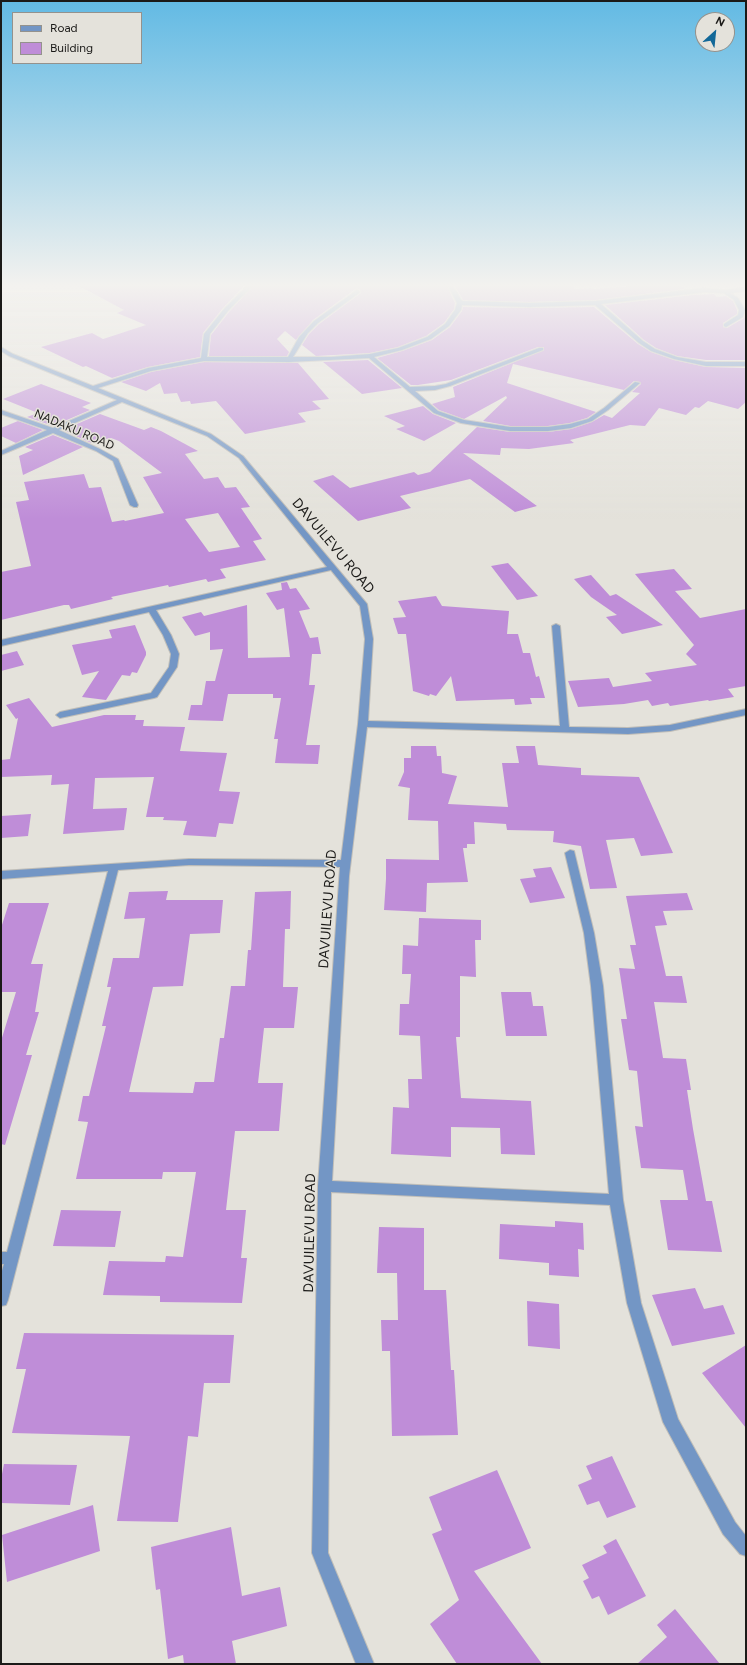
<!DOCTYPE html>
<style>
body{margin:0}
#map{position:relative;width:747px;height:1665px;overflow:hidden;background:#e4e2db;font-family:Figtree,sans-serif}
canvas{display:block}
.frame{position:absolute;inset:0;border:2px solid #1b1a18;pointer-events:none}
.legend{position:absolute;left:12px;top:12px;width:130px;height:52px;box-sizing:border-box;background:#e4e2db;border:1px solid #94928d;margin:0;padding:5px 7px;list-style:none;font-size:12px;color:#1b1a18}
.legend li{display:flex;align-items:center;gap:8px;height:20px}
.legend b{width:20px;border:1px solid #94928d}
.north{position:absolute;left:695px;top:12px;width:40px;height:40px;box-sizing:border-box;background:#e4e2db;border:1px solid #94928d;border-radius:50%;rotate:27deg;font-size:11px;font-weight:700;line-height:16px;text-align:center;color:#1b1a18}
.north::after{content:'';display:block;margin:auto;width:14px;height:18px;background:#126898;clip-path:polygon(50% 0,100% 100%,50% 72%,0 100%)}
</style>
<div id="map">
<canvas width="747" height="1665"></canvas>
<div class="frame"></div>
<ul class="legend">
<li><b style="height:5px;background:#7396c5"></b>Road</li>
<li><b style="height:11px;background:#bf8dd8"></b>Building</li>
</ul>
<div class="north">N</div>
</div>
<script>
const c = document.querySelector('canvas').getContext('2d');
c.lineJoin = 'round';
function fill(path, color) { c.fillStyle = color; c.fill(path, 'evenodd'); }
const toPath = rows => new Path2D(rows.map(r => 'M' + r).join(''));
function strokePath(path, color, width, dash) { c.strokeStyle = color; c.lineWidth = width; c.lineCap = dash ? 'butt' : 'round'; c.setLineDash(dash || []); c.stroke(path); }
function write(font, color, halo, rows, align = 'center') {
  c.font = font + ' Figtree,sans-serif'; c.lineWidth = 3; c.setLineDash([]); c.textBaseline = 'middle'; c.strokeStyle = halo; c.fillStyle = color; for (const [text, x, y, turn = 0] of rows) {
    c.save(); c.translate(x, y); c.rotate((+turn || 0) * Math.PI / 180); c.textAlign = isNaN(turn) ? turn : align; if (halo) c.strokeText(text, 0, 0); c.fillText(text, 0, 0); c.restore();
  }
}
fill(toPath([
 [79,286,244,286,223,308,203,333,200,357,148,367,112,378,86,366,83,367,41,347,92,333,103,339,146,325,117,313,124,310],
 [253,286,447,286,455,303,454,309,444,323,426,336,398,347,370,353,316,356,302,345,309,334,319,324,361,293,361,291,357,288,313,320,296,340,285,331,277,339,289,352,287,356,209,356,211,335,229,312],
 [455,286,574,286,575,289,591,288,593,289,632,286,682,286,685,289,596,300,529,302,463,300],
 [714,294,717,297,726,296,733,301,737,310,737,314,723,323,723,327,727,328,744,318,746,312,746,360,706,360,677,356,656,348,644,340,605,305,693,295],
 [463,307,529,308,594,307,638,344,651,352,674,360,706,367,746,368,746,402,738,409,708,401,699,408,695,407,686,415,659,408,645,426,630,425,570,440,574,443,529,449,501,448,500,455,463,453,537,506,515,512,470,479,400,496,411,508,358,521,313,481,333,475,350,488,414,472,418,475,430,472,477,427,510,432,548,432,571,429,592,422,604,415,612,418,640,393,632,392,641,384,640,382,634,381,624,390,513,364,507,383,596,412,587,418,570,423,548,426,510,426,483,421,507,398,506,396,464,419,439,410,432,404,455,397,453,387,544,350,544,347,538,347,451,380,418,385,411,385,377,358,402,351,432,340,450,327,462,311],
 [368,360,402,388,362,394,323,362],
 [204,362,298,363,329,399,312,401,321,409,298,413,306,422,245,434,216,401,191,404,190,401,181,402,177,393,164,394,160,383,146,391,121,382,151,372],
 [41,384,91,403,82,407,90,410,53,426,27,417,38,413,3,399],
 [423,406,433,414,456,423,424,441,396,429,405,426,384,416],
 [100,414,144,430,151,427,161,431,198,451,185,454,204,479,218,477,225,488,236,487,250,507,241,508,262,539,253,541,266,560,220,569,226,578,208,582,206,579,169,587,168,585,111,597,113,599,71,609,69,605,64,605,1,620,1,572,31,566,16,502,29,500,24,482,84,474,89,488,101,487,112,522,124,520,125,521,164,513,143,477,162,473,119,441,111,438,107,439,103,438,91,443,63,430],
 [218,513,240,547,209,552,185,519],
 [18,421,43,430,16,443,1,436,1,428],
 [53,435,83,447,23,475,19,456,33,450,25,447],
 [508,563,538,596,517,600,491,566],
 [674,569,692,589,675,591,700,618,746,609,746,686,728,689,734,697,709,701,708,700,670,706,668,703,652,706,648,700,624,704,578,707,568,681,609,678,613,687,652,681,645,673,697,665,686,654,694,645,635,574],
 [591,575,610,596,616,594,663,625,622,634,606,617,617,615,591,597,574,579],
 [287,582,290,589,296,588,310,609,299,611,310,638,318,637,321,654,312,654,309,685,315,685,306,745,320,745,318,764,275,763,278,739,274,739,281,698,273,698,273,694,228,694,223,721,188,720,191,705,202,705,206,681,215,681,223,649,210,650,210,632,195,636,182,617,201,612,204,616,247,605,248,658,290,657,284,608,277,610,266,593,282,590,281,583],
 [436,596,442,606,509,611,507,634,518,634,523,653,530,653,536,677,539,676,545,698,530,698,532,704,515,705,514,699,456,701,451,676,436,696,430,694,429,696,413,691,406,634,398,634,393,618,406,617,398,601],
 [135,625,146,652,146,655,137,673,132,672,130,676,122,675,106,700,82,697,99,671,82,675,72,645,112,638,109,630],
 [17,651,24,665,1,671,1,655],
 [29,698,52,727,104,715,136,715,135,720,144,720,143,726,185,727,180,751,227,753,219,791,240,792,233,824,219,823,216,837,183,835,187,821,163,820,164,817,146,817,154,777,95,778,93,809,127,808,124,830,63,834,69,784,51,785,52,775,1,777,1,760,10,759,18,718,16,719,6,705],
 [411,746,436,746,437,756,441,756,442,773,457,776,448,804,508,807,502,763,519,763,516,746,535,746,538,765,581,768,581,775,639,777,673,853,641,856,634,838,606,840,617,888,590,889,581,846,553,842,554,831,507,830,506,824,474,822,475,844,467,844,467,848,463,848,468,882,427,883,426,912,384,910,386,879,386,859,439,860,438,821,408,820,410,788,398,786,404,772,404,758,411,758],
 [31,814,28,836,1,838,1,816],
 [551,867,565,898,530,903,520,879,536,877,533,869],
 [168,891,166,900,223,900,220,933,190,934,183,986,153,987,129,1092,193,1093,195,1082,214,1082,220,1038,224,1038,231,986,245,986,248,950,251,950,255,892,291,891,290,929,285,929,283,987,298,987,294,1028,264,1028,258,1083,283,1083,279,1131,235,1131,226,1210,246,1210,241,1258,247,1258,242,1303,160,1302,160,1296,103,1295,109,1261,165,1262,166,1256,183,1257,196,1172,163,1172,162,1179,76,1179,88,1122,78,1121,83,1096,89,1096,106,1026,102,1026,111,987,107,987,113,958,139,958,145,918,124,919,129,892],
 [687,893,693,910,663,911,667,925,655,926,666,976,682,976,687,1003,654,1002,663,1058,686,1059,691,1090,687,1090,693,1129,706,1201,712,1201,722,1252,668,1250,660,1200,688,1200,683,1170,641,1168,635,1126,643,1127,637,1071,629,1070,621,1019,627,1019,619,968,635,969,630,945,636,945,626,896],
 [9,903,49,903,31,964,43,964,35,1012,39,1012,26,1055,32,1055,5,1145,1,1144,1,1041,16,992,1,992,1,928],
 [419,918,481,920,481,940,475,940,476,977,460,976,460,1037,456,1037,461,1098,531,1101,535,1155,501,1154,500,1128,451,1127,451,1157,391,1154,393,1107,409,1108,408,1079,422,1079,420,1036,399,1035,400,1004,409,1004,411,974,402,974,403,945,418,946],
 [501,992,531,992,533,1006,543,1006,547,1036,506,1036],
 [61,1210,121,1211,115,1247,53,1246],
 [555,1221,583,1223,584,1250,578,1249,579,1277,549,1275,549,1263,499,1259,500,1224,555,1227],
 [379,1227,424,1228,424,1290,446,1290,451,1370,454,1370,458,1435,392,1436,390,1351,382,1351,381,1320,398,1320,397,1273,377,1273],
 [695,1288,704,1309,723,1305,735,1334,672,1346,652,1295],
 [527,1301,559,1304,560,1349,528,1346],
 [24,1333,234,1335,230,1383,204,1383,198,1437,188,1436,178,1522,117,1521,130,1436,12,1433,26,1369,16,1369],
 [746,1345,746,1428,702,1373],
 [612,1456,636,1507,607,1518,599,1501,587,1505,578,1485,592,1479,586,1466],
 [4,1464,77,1465,70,1505,1,1503,1,1479],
 [497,1470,531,1548,474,1571,542,1664,457,1664,430,1624,459,1600,432,1534,442,1530,429,1497],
 [93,1505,100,1551,7,1582,2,1535],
 [231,1527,242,1596,280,1587,287,1626,232,1641,236,1664,184,1664,183,1655,168,1659,160,1589,156,1590,151,1547],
 [616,1539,646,1596,608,1615,599,1596,592,1599,583,1581,589,1578,582,1565,607,1553,603,1546],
 [675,1609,720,1664,637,1664,667,1637,657,1625]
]), '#bf8dd8');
const minor = toPath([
 [247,286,252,286,228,311,210,334,207,357,288,357,299,337,314,321,357,290,360,292,359,293,318,323,308,333,293,357,331,357,370,354,398,348,427,337,445,324,455,310,457,303,448,286,453,286,462,301,529,303,596,301,704,288,725,290,746,287,746,291,730,293,738,298,745,310,743,317,726,327,724,326,724,324,738,315,739,310,734,300,724,293,704,292,601,304,643,341,655,349,677,357,706,362,746,362,746,366,706,366,674,359,651,351,639,343,595,305,529,307,462,305,461,310,449,326,431,339,402,350,374,357,410,387,435,386,446,384,539,348,543,348,543,350,450,386,435,390,415,391,438,411,464,420,510,427,548,427,570,424,588,419,604,408,635,382,640,383,608,410,592,421,571,428,548,431,510,431,461,423,434,413,369,358,289,362,204,361,151,371,98,388,211,434,243,456,367,604,373,639,368,721,560,726,552,626,556,624,560,626,569,727,628,728,670,725,746,709,746,715,670,731,628,734,367,727,349,876,332,1181,609,1194,591,986,584,933,565,853,570,850,574,851,594,933,603,986,623,1200,641,1303,678,1419,735,1522,746,1536,746,1556,740,1554,723,1534,663,1422,627,1303,610,1205,331,1192,328,1553,374,1664,356,1664,312,1553,318,1186,340,867,189,865,118,870,8,1300,6,1305,1,1306,1,1274,4,1264,1,1264,1,1252,7,1252,108,871,1,879,1,871,189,859,341,860,358,724,365,639,360,606,331,570,156,610,171,635,179,654,177,667,157,697,154,698,60,718,56,715,60,712,151,693,169,667,171,654,163,635,149,612,1,646,1,640,327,567,239,458,207,436,122,402,59,430,100,449,118,459,138,505,137,507,134,507,130,505,113,461,96,451,53,433,1,455,1,451,47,430,1,414,1,410,53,428,117,400,9,356,1,351,1,347,13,354,93,386,148,368,201,358,204,334,224,309,247,286]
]);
strokePath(minor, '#c0beb8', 2);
fill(minor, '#7396c5');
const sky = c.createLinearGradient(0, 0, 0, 519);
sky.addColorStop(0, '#62bae4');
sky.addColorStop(0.55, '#f3f2ef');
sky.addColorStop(1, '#f3f2ef00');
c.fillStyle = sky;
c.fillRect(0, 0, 747, 519);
write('12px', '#1b1a18', '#e4e2db', [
 ["NADAKU ROAD",74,430,23]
]);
write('14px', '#1b1a18', '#e4e2db', [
 ["DAVUILEVU ROAD",333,546,50],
 ["DAVUILEVU ROAD",328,909,-86],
 ["DAVUILEVU ROAD",310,1233,-89]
]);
</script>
